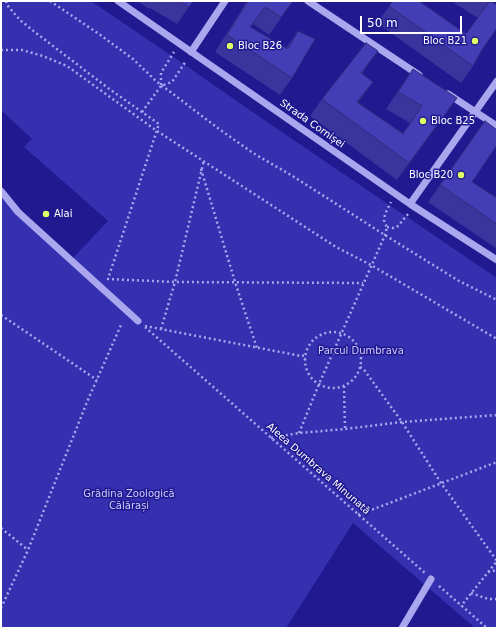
<!DOCTYPE html>
<meta charset="utf-8">
<style>
body{margin:0}
#map{position:relative;width:498px;height:629px;overflow:hidden;background:#201990;font-family:"DejaVu Sans",sans-serif}
canvas{display:block}
.frame{position:absolute;inset:0;border:2px solid #fff;pointer-events:none}
.scale{position:absolute;left:360px;top:16px;width:102px;height:18px;box-sizing:border-box;border:2px solid #fff;border-top:0;padding-left:5px;font-size:12px;line-height:14px;white-space:nowrap;color:#fff;-webkit-text-stroke:3px #201990;paint-order:stroke}
</style>
<div id="map">
<canvas width="498" height="629"></canvas>
<div class="frame"></div>
<div class="scale">50 m</div>
</div>
<script>
const c = document.querySelector('canvas').getContext('2d');
c.lineJoin = 'round';
function fill(path, color) { c.fillStyle = color; c.fill(path, 'evenodd'); }
const toPath = rows => new Path2D(rows.map(r => 'M' + r).join(''));
function strokePath(path, color, width, dash) { c.strokeStyle = color; c.lineWidth = width; c.lineCap = dash ? 'butt' : 'round'; c.setLineDash(dash || []); c.stroke(path); }
function write(font, color, halo, rows, align = 'center') {
  c.font = font + ' "DejaVu Sans",sans-serif'; c.lineWidth = 3; c.setLineDash([]); c.textBaseline = 'middle'; c.strokeStyle = halo; c.fillStyle = color; for (const [text, x, y, turn = 0] of rows) {
    c.save(); c.translate(x, y); c.rotate((+turn || 0) * Math.PI / 180); c.textAlign = isNaN(turn) ? turn : align; if (halo) c.strokeText(text, 0, 0); c.fillText(text, 0, 0); c.restore();
  }
}
fill(toPath([
 [1,1,91,1,172,56,267,122,497,278,497,628,475,628,353,523,286,628,1,628,1,196,71,260,108,221,24,147,32,139,1,110]
]), '#3530b0');
strokePath(toPath([
 [6,1,7,5,20,20,36,33,108,88,159,124,108,279],
 [50,1,99,34,133,59,156,81,219,129,253,153,291,175,388,237,459,281,497,300],
 [1,50,22,50,43,56,67,66,157,131,336,247,371,265,497,339],
 [161,85,161,73,174,52],
 [142,112,161,86,172,82,186,61],
 [201,169,235,282,257,348],
 [387,227,393,228,398,226,408,214],
 [107,279,175,282,363,283],
 [1,315,97,380],
 [145,326,301,356,306,355],
 [145,327,425,573],
 [161,329,175,282,204,160],
 '305 360a28 28 0 1 1 56 0a28 28 0 1 1-56 0Z',
 [360,367,365,371,402,422,441,483,497,561,461,606],
 [344,386,345,429],
 [299,433,319,384,385,235,387,227,384,222,385,214,391,202],
 [271,438,299,433,345,429,402,422,497,415],
 [358,515,497,462],
 [1,528,28,550],
 [488,572,497,570],
 [439,586,487,628],
 [471,593,488,599,497,599],
 [1,608,28,550,87,402,121,325]
]), '#aaa7ef', 2.5, [2, 3]);
strokePath(toPath([
 [118,1,410,204,497,260],
 [308,1,419,75],
 [191,52,225,1],
 [448,94,497,126],
 [1,191,18,212,138,321],
 [410,204,497,81],
 [402,628,431,579]
]), '#aaa7ef', 7);
fill(toPath([
 [137,1,193,1,177,24,150,8,149,9],
 [247,1,293,1,269,35,253,24,251,27,286,48,298,31,292,78,280,95,215,52],
 [393,1,466,34,478,18,451,1,490,1,483,48,473,66,461,83,377,23],
 [366,68,362,74,361,99,358,103,403,133,410,123,386,109,413,69,445,115,397,180,310,116,322,99],
 [485,121,472,182,497,198,497,249,428,202]
]), '#3a359d');
fill(toPath([
 [378,51,366,68,349,90,361,73],
 [373,82,361,99,345,119,357,102],
 [457,98,445,115,397,180,409,163]
]), '#302b7f');
const building = toPath([
 [179,1,193,1,189,7,179,1],
 [248,1,293,1,281,17,265,7,250,27,288,49,298,31,315,39,292,78,227,35,248,1],
 [393,1,419,1,466,34,490,1,497,5,497,28,483,48,473,66,389,6,393,1],
 [366,43,378,51,361,73,373,82,357,102,403,134,422,106,398,92,413,69,457,98,409,163,322,99,366,43],
 [485,121,497,130,497,145,472,182,497,198,497,224,440,185,485,121]
]);
fill(building, '#443eb6');
strokePath(building, '#302b7f', 1);
for (const [x, y, r, color] of [
 [475,41,4,"#dfff65"],
 [230,46,4,"#dfff65"],
 [423,121,4,"#dfff65"],
 [461,175,4,"#dfff65"],
 [46,214,4,"#dfff65"]
]) { const dot = new Path2D(); dot.arc(x, y, r, 0, 2 * Math.PI); c.fillStyle = color; c.fill(dot); strokePath(dot, '#201990', 1.5); }
write('10px', '#fff', '#201990', [
 ["Bloc B21",467,41,"right"],
 ["Bloc B26",238,46],
 ["Bloc B25",431,121],
 ["Bloc B20",453,175,"right"],
 ["Alai",54,214]
], 'left');
write('10px', '#fff', '#201990', [
 ["Strada Cornișei",312,124,35],
 ["Aleea Dumbrava Minunată",318,469,41]
]);
write('10px', '#cfcdfb', '#201990', [
 ["Parcul Dumbrava",361,351],
 ["Grădina Zoologică",129,494],
 ["Călărași",129,506]
]);
</script>
